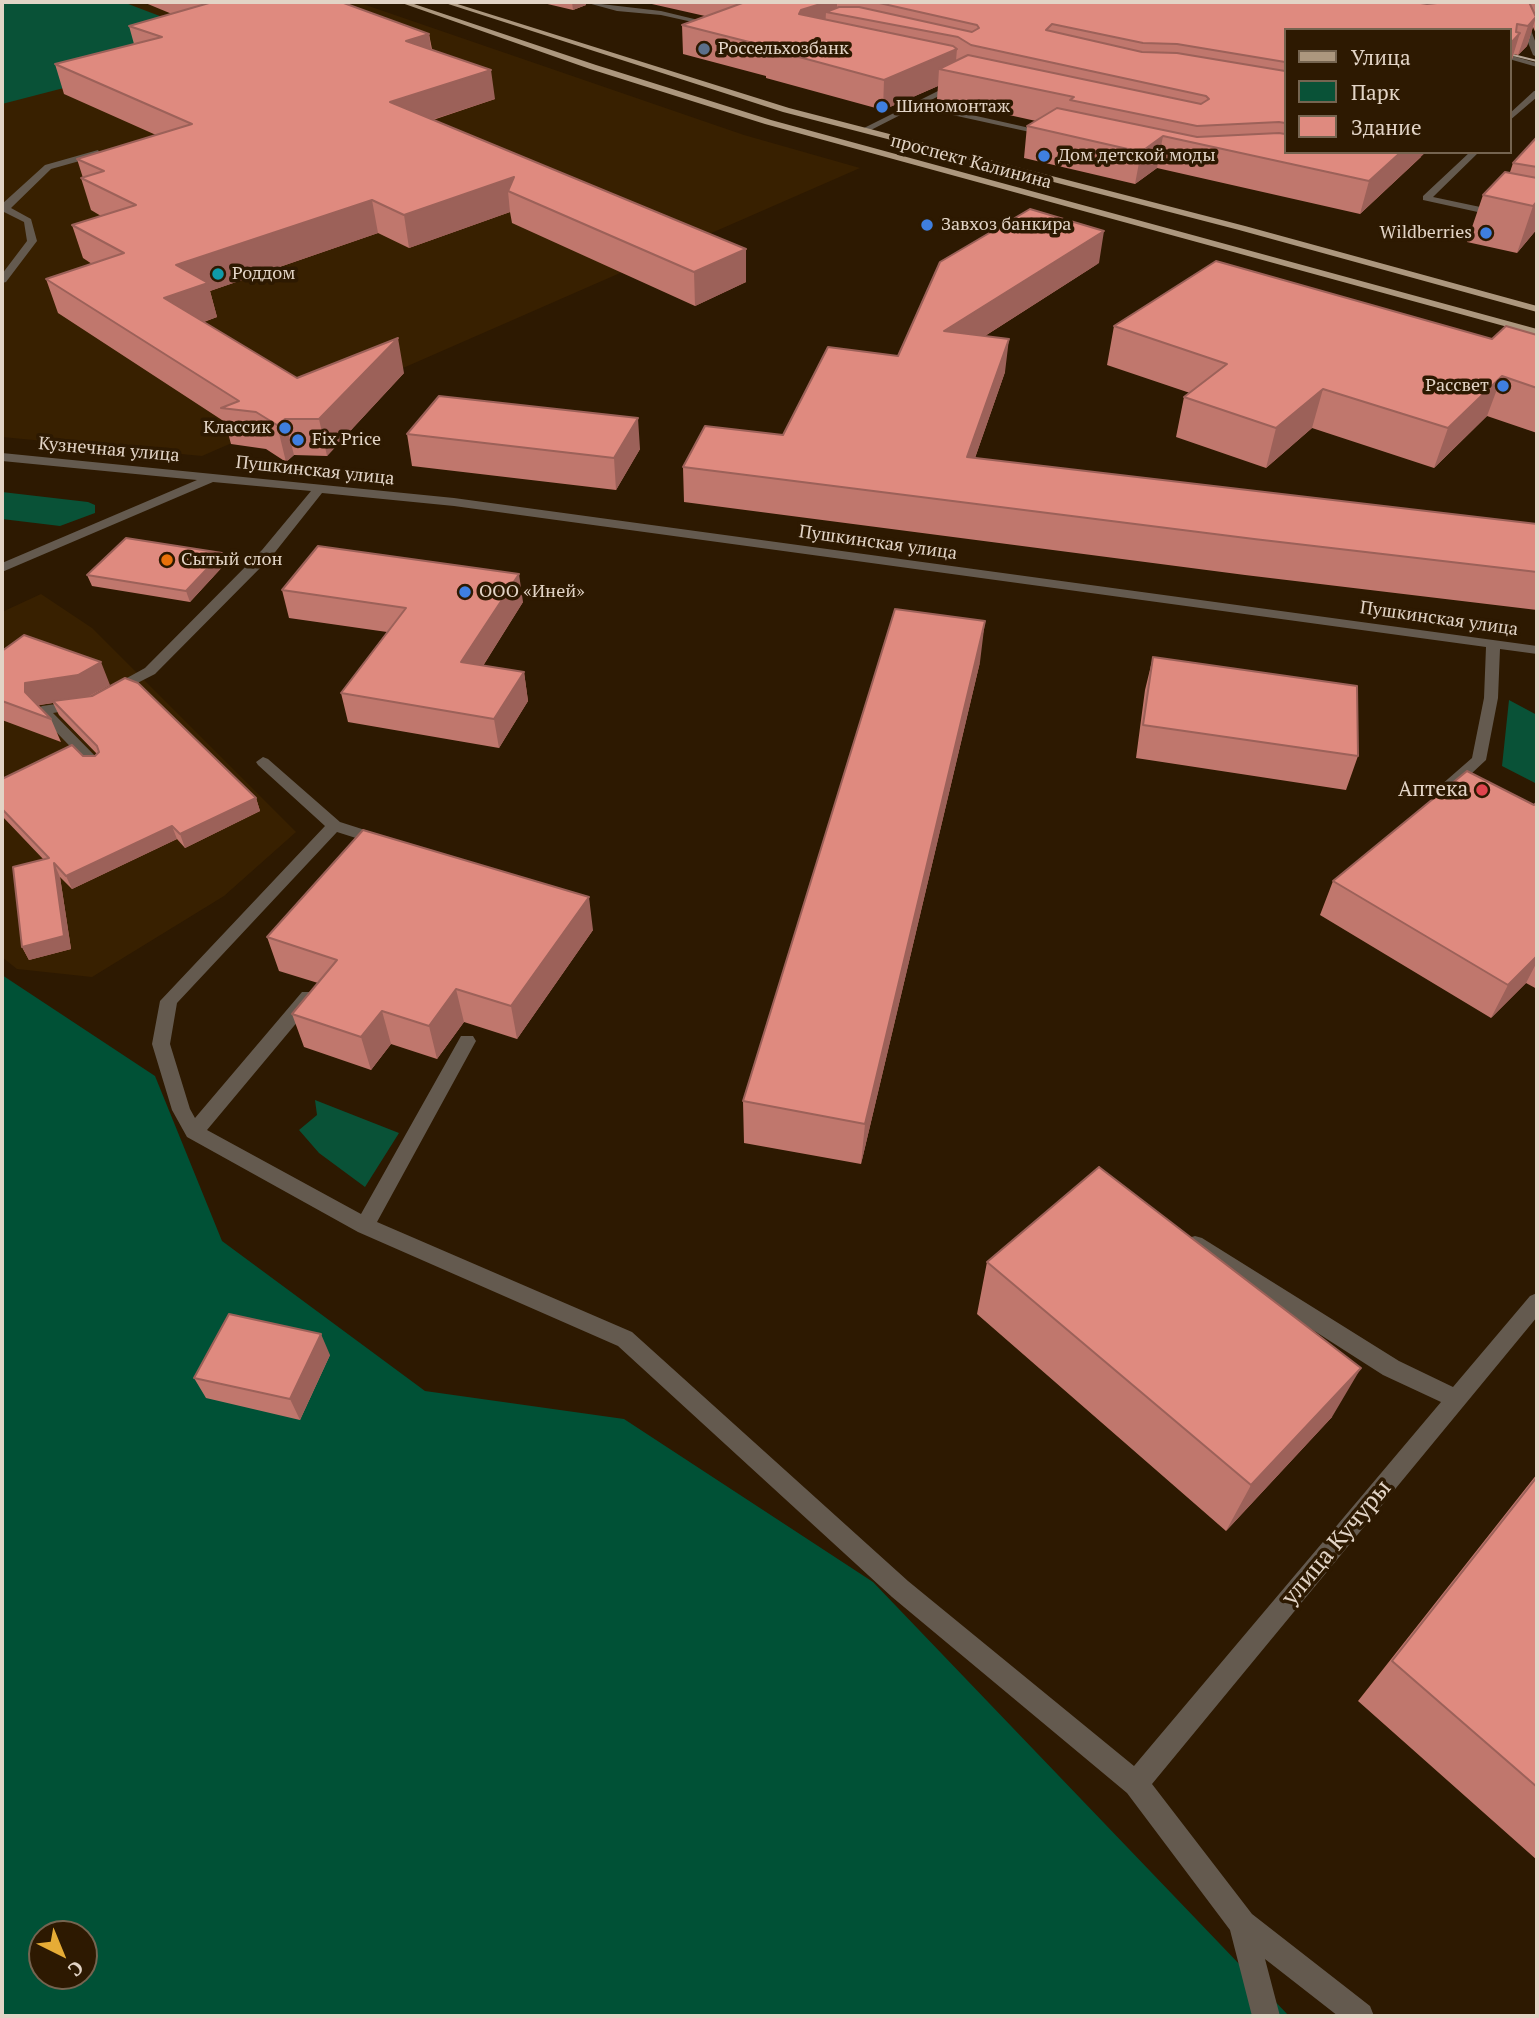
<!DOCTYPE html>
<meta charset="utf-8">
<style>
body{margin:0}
#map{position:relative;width:1539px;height:2018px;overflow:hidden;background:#2d1901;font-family:"PT Serif",serif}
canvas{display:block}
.frame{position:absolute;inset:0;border:4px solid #e2d4c6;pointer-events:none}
.legend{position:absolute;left:1284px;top:28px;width:228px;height:126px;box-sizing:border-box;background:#2d1901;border:2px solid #756450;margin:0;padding:9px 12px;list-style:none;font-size:21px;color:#e2d4c6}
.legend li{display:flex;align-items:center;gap:14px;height:35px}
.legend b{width:35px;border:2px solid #756450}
.north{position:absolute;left:28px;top:1920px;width:70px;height:70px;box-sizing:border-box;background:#2d1901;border:2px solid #756450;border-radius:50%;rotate:137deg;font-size:19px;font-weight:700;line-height:28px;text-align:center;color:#e2d4c6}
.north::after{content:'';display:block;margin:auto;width:24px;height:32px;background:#e6ac36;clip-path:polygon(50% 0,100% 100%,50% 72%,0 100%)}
</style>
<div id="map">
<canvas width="1539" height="2018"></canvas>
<div class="frame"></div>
<ul class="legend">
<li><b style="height:9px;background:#ac977e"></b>Улица</li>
<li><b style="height:19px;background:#095237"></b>Парк</li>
<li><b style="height:19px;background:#df8a7f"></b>Здание</li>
</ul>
<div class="north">С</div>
</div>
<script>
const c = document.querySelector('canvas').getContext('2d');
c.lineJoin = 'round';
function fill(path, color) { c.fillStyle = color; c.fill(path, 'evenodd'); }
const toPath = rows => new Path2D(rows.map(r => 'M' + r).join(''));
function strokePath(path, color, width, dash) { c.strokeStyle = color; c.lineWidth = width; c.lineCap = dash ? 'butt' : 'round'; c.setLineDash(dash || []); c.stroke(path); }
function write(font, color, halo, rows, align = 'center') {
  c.font = font + ' "PT Serif",serif'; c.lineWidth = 7; c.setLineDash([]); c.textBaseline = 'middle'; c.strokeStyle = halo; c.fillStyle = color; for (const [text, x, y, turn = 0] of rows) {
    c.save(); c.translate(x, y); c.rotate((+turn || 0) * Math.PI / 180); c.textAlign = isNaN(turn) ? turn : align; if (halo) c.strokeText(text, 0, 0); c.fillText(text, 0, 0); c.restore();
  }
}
fill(toPath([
 [2,2,357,2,744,135,860,168,202,456,2,437],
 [41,594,92,628,296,832,224,896,92,977,17,969,2,957,2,612]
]), '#382000');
fill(toPath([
 [2,2,123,2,199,31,141,68,2,104],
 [2,492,88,502,95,505,95,513,60,526,2,519],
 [1509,700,1537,715,1537,784,1502,766],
 [315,1100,399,1133,365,1187,319,1153,299,1130,317,1115]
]), '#095237');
fill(toPath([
 [2,975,155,1076,222,1241,425,1391,624,1419,873,1582,1289,2016,2,2016],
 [42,1934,84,1934,84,1976,42,1976]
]), '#005136');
fill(toPath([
 [584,2,661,11,719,25,715,27,661,15,617,11,584,2],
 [1508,2,1514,2,1529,25,1537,46,1537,57,1533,55,1521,25,1508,2],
 [1509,55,1537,63,1537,67,1509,59,1509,55],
 [958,81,961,85,923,104,1052,133,1048,136,916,107,867,132,860,130,958,81],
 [1534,91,1537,91,1537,97,1509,121,1509,114,1534,91],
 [98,150,101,155,51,169,11,208,31,219,37,241,6,282,2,283,2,274,27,241,24,222,2,211,2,204,45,165,98,150],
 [1470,152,1479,152,1433,197,1537,219,1537,225,1423,200,1423,196,1470,152],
 [2,453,454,498,1537,646,1537,654,1500,649,1498,698,1486,760,1443,800,1438,801,1430,796,1433,792,1472,758,1484,698,1486,647,454,506,322,493,272,556,155,674,112,696,105,692,107,689,145,668,262,550,311,491,213,482,2,572,2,563,197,480,2,461,2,453],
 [77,701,82,702,84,705,82,708,53,713,100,761,102,764,100,767,90,767,35,710,42,706,77,701],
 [263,757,268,759,340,822,387,837,389,841,381,846,337,832,177,1003,170,1044,190,1109,195,1118,302,992,314,992,317,997,314,1002,207,1130,361,1214,461,1036,473,1036,476,1041,377,1222,632,1332,908,1581,1134,1766,1441,1402,1383,1375,1188,1250,1185,1244,1188,1238,1195,1236,1202,1238,1399,1361,1453,1387,1530,1296,1537,1293,1537,1317,1152,1784,1252,1914,1370,2006,1374,2016,1338,2016,1265,1959,1280,2016,1252,2016,1230,1930,1127,1793,892,1597,618,1346,358,1232,187,1137,172,1110,152,1044,160,1001,325,826,258,765,256,762,263,757]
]), '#645a4f');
fill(toPath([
 [399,2,408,2,596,65,771,120,1537,329,1537,335,765,124,590,69,399,2],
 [442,2,451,2,789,108,1245,226,1537,306,1537,312,1239,230,783,112,442,2]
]), '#ac977e');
strokePath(toPath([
 [1509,54,1537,61]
]), '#b5a595', 2);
fill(toPath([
 [143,2,341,2,429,34,432,49,495,99,433,120,746,249,746,282,695,306,512,223,510,212,409,248,378,233,210,291,217,317,204,322,297,378,404,373,327,456,294,455,286,462,266,449,231,444,225,422,58,313,46,279,92,264,83,258,72,225,101,216,91,210,81,178,83,178,77,159,156,135,64,94,55,64,134,44,129,26,172,14],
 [539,2,585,2,586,5,573,10],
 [643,2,1537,2,1537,36,1533,27,1527,46,1518,55,1514,54,1511,62,1509,64,1509,30,1285,30,1285,152,1421,157,1360,214,1157,168,1135,184,1024,158,1027,126,1036,121,937,99,938,86,883,110,766,78,766,76,683,54,682,25,705,16],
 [1537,137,1537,229,1517,253,1467,242,1483,195,1510,172,1513,163],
 [1099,263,985,336,1005,372,975,458,1537,524,1537,610,1245,575,684,502,683,467,783,435,898,356],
 [1114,326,1492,339,1537,335,1537,433,1487,416,1434,468,1312,428,1266,468,1176,437,1184,397,1190,393,1107,365],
 [407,434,640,449,616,490,412,466],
 [225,564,190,602,92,586,87,575],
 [282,590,523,602,483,666,524,672,528,701,499,748,348,722,341,693,387,632,289,618],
 [2,651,110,685,89,697,256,798,260,811,185,848,177,839,72,889,60,877,71,949,29,960,22,947,44,860,2,816,2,779,95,756,97,754,59,715,53,703,38,705,51,719,61,742,2,720],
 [1153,657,1358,756,1346,790,1136,758,1145,690],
 [980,662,861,1164,744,1143,743,1101],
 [1537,802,1537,989,1526,983,1491,1018,1320,915,1333,881,1534,805],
 [593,930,517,1039,464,1022,437,1059,391,1044,371,1070,304,1047,292,1014,318,983,279,971,267,937],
 [987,1262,1332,1417,1226,1531,977,1314],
 [330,1355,300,1420,206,1398,194,1378],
 [1537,1474,1537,1860,1358,1701]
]), '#c0776d');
fill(toPath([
 [572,2,585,2,586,5,573,10],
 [827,2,837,2,837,14,826,12,825,30,799,14,801,10],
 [1536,17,1527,46,1518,55,1528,26],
 [1520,33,1511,62,1509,64,1509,45],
 [429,34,433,63,406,41],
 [957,49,955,72,939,69,938,86,883,110,884,80],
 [491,70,495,99,395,132,390,102],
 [1163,136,1157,168,1135,184,1141,152],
 [1401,152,1426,152,1360,214,1369,181],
 [514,177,508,191,510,212,409,248,404,215],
 [372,200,378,233,210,291,217,317,174,332,164,298,176,265],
 [1537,201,1537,229,1517,253,1533,206],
 [1104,231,1099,263,941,364,944,331],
 [746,249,746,282,695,306,694,272],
 [398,338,404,373,327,456,319,419],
 [1009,339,1005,372,963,492,967,457],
 [1502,376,1487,416,1434,468,1448,428],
 [1323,389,1312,428,1266,468,1276,428],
 [638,418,640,449,616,490,614,458],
 [285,419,294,455,286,462,277,425],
 [222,553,225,564,190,602,186,591],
 [519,574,523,602,467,691,461,662],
 [985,621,980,662,861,1164,865,1124],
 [101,662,110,685,87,697,35,706,35,714,25,692,25,683],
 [524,672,528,701,499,748,494,719],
 [256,798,260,811,185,848,180,834],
 [172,826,177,839,72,889,66,876],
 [54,863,60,877,71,949,29,960,22,947],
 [589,897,593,930,517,1039,511,1006],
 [1537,956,1537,962,1526,983,1491,1018,1508,985],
 [456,989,464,1022,437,1059,429,1026],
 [382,1011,391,1044,371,1070,361,1037],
 [321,1334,330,1355,300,1420,290,1399],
 [1361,1368,1332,1417,1226,1531,1251,1485]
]), '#9c6159');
const building = toPath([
 [205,2,341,2,429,34,406,41,491,70,390,102,746,249,694,272,508,191,514,177,404,215,372,200,176,265,208,283,164,298,297,378,398,338,319,419,285,419,277,425,256,412,221,408,239,401,46,279,124,253,72,225,136,205,81,178,104,171,77,159,192,124,55,64,162,37,129,26,209,3,205,2],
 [745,2,827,2,801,10,799,14,953,46,957,49,884,80,766,48,769,47,682,25,745,2],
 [875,2,1414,2,1427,4,1447,2,1529,2,1536,17,1528,26,1517,24,1516,32,1520,33,1509,45,1509,30,1285,30,1285,62,1177,44,1143,43,1052,24,1046,30,1142,52,1177,53,1285,71,1285,123,1279,122,1197,126,1070,100,1074,97,939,69,968,55,1201,104,1209,99,1206,96,971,45,958,37,826,12,839,7,859,7,972,32,979,28,977,25,875,2],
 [1057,108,1197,137,1279,133,1285,134,1285,152,1401,152,1369,181,1163,136,1141,152,1027,126,1057,108],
 [1537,137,1537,167,1513,163,1537,137],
 [1505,172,1537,178,1537,201,1533,206,1483,195,1505,172],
 [1030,209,1104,231,944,331,1009,339,967,457,1537,524,1537,572,1254,539,683,467,705,426,783,435,828,347,898,356,940,262,1030,209],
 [1216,261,1492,339,1506,326,1537,335,1537,388,1502,376,1448,428,1323,389,1276,428,1184,397,1227,364,1114,326,1216,261],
 [439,396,638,418,614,458,407,434,439,396],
 [126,538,222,553,186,591,87,575,126,538],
 [318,546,519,574,461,662,524,672,494,719,341,693,406,608,282,590,318,546],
 [895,609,985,621,865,1124,743,1101,895,609],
 [24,635,101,662,78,675,25,683,25,692,51,719,2,701,2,651,24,635],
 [1153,657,1357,686,1358,756,1143,725,1153,657],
 [125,678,138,683,256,798,180,834,172,826,66,876,54,863,64,936,22,947,13,867,49,858,2,809,2,779,72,745,83,756,95,756,99,752,97,746,53,701,92,696,125,678],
 [1467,771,1534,805,1537,802,1537,956,1508,985,1333,881,1467,771],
 [363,830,589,897,511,1006,456,989,429,1026,382,1011,361,1037,292,1014,337,960,267,937,363,830],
 [1099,1167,1361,1368,1251,1485,987,1262,1099,1167],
 [229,1314,321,1334,290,1399,194,1378,229,1314],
 [1537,1477,1537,1787,1392,1661,1537,1477]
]);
fill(building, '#df8a7f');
strokePath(building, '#9c6159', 2);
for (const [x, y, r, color] of [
 [704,49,7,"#5c6f8a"],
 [882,107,7,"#3f7fe0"],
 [1044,156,7,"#3f7fe0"],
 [927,225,7,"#3f7fe0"],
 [1486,233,7,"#3f7fe0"],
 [218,274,7,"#0f9aa8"],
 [1503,386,7,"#3f7fe0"],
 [285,428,7,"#3f7fe0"],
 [298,440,7,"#3f7fe0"],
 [167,560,7,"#e8710a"],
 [465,592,7,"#3f7fe0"],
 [1482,790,7,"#e0444e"]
]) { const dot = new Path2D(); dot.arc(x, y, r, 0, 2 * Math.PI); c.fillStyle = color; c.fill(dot); strokePath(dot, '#2d1901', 2.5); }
write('18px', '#e2d4c6', '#2d1901', [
 ["Россельхозбанк",718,49],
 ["Шиномонтаж",896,107],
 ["Дом детской моды",1058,156],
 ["Завхоз банкира",941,225],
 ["Wildberries",1472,233,"right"],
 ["Роддом",232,274],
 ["Рассвет",1489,386,"right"],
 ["Классик",271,428,"right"],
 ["Fix Price",312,440],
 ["Сытый слон",181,560],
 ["ООО «Иней»",479,592]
], 'left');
write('18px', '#e2d4c6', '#2d1901', [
 ["проспект Калинина",971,162,15],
 ["Кузнечная улица",109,450,5],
 ["Пушкинская улица",315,471,6],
 ["Пушкинская улица",878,543,8],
 ["Пушкинская улица",1439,619,8]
]);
write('21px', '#e2d4c6', '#2d1901', [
 ["Аптека",1468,790]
], 'right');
write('24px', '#e2d4c6', '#2d1901', [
 ["улица Кучуры",1337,1543,-50]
]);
</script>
